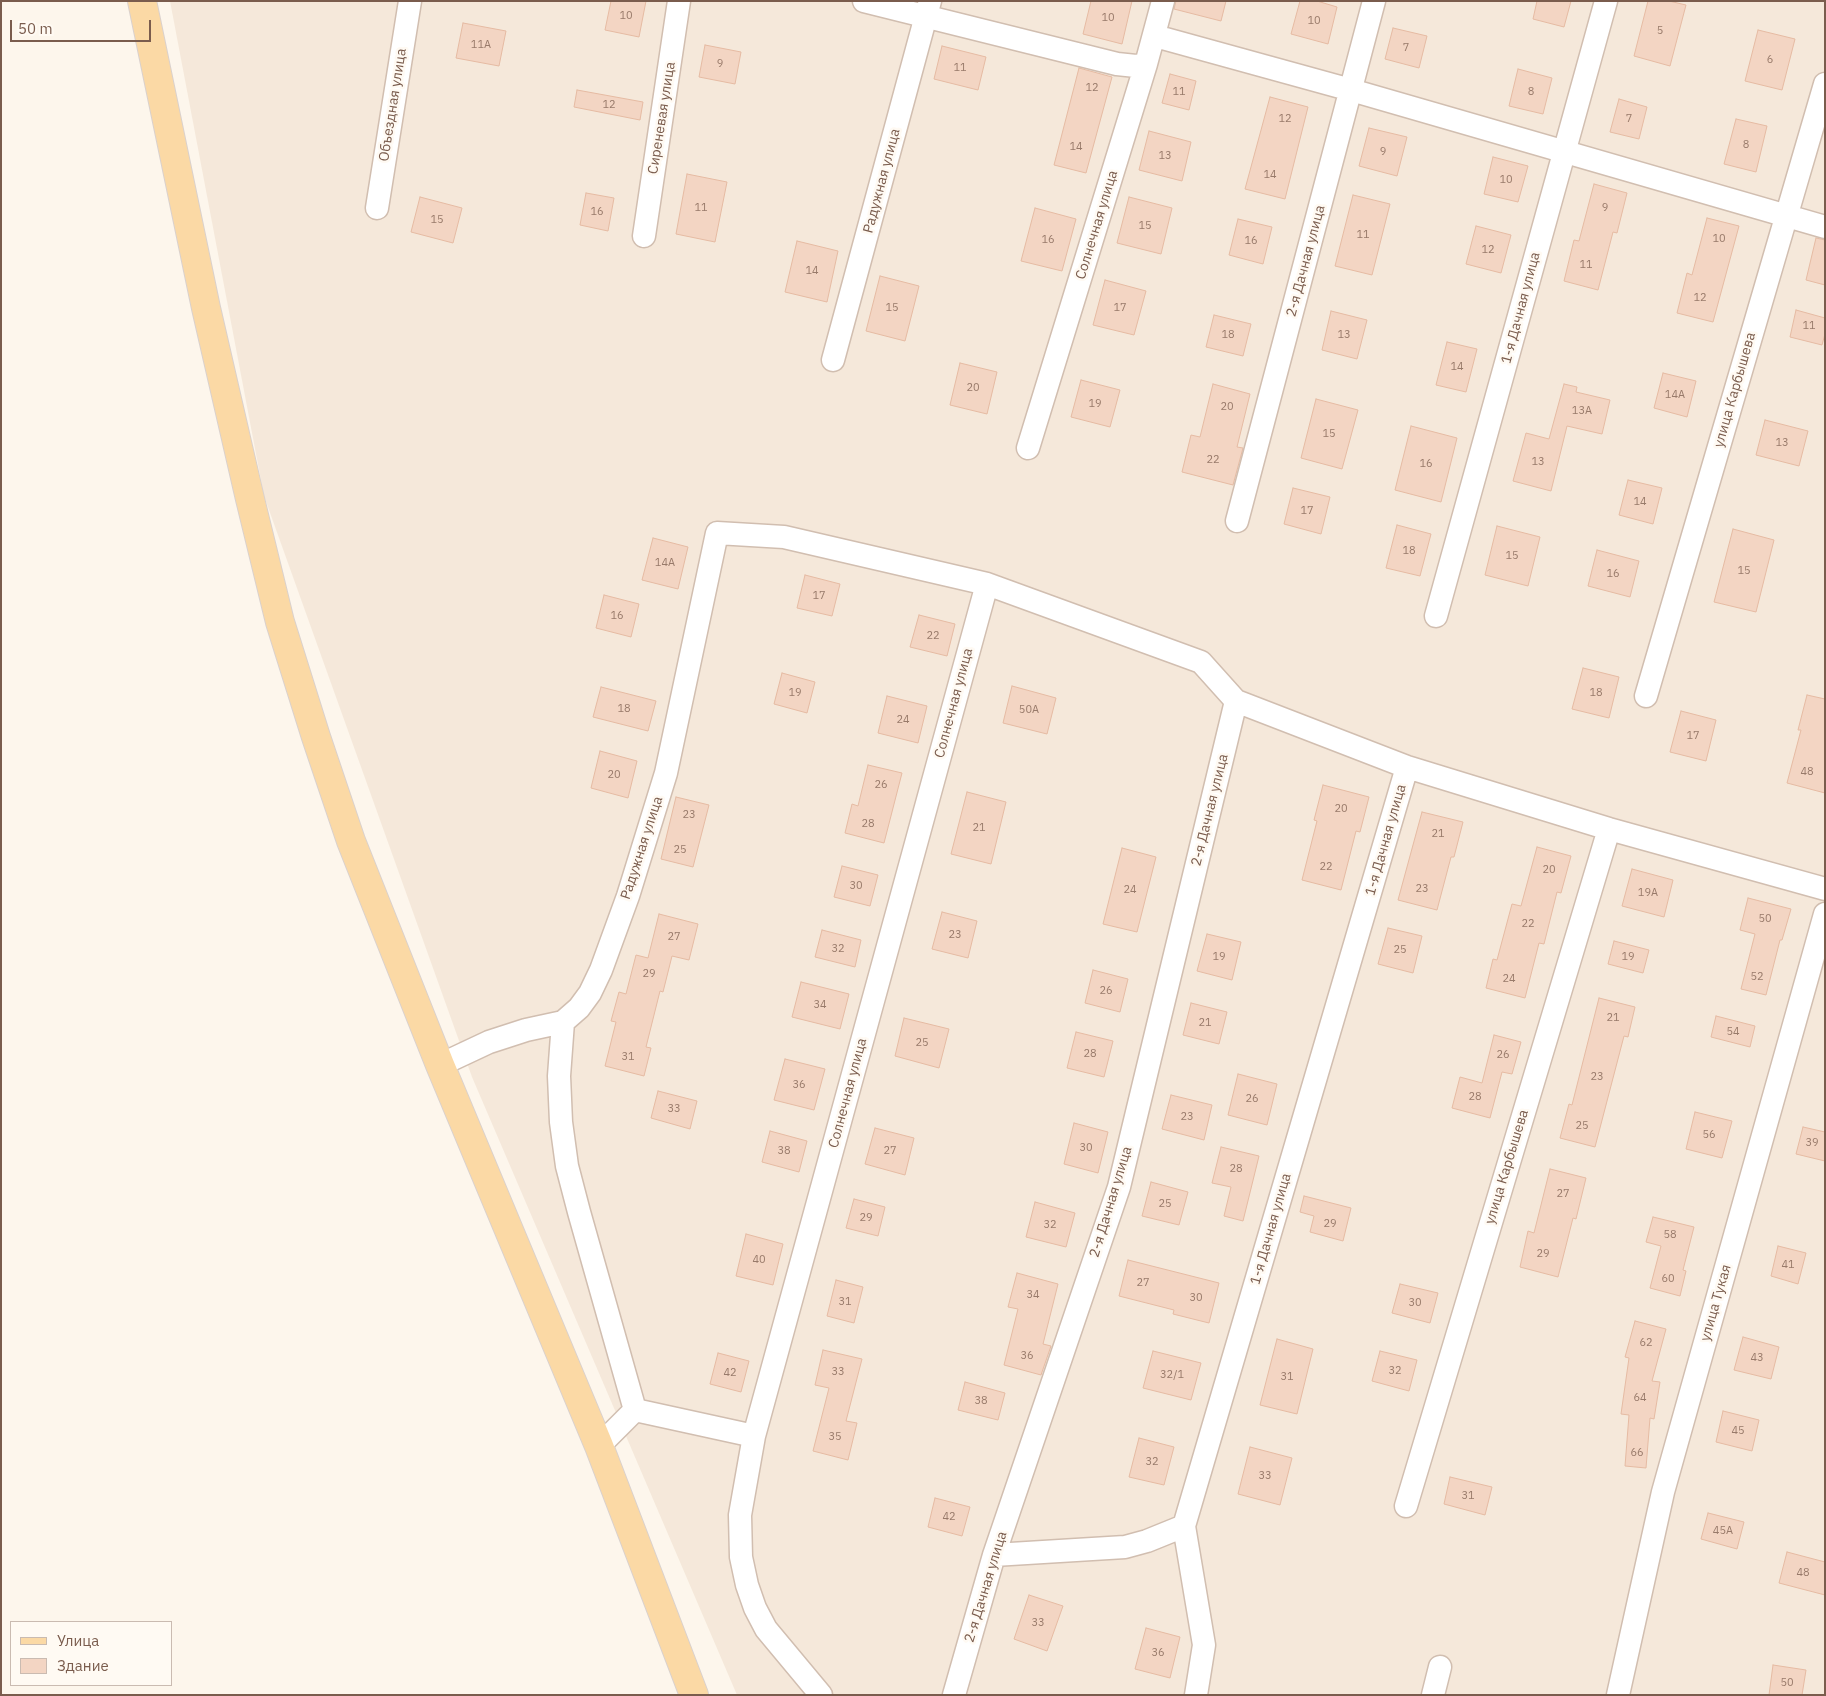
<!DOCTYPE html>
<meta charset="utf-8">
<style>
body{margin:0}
#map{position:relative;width:1826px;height:1696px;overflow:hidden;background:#fdf6ec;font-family:"IBM Plex Sans",sans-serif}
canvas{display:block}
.frame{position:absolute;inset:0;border:2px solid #7a5c4d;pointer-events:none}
.legend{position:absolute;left:10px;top:1621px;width:162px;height:65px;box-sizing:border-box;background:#fffaf3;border:1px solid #cabbb1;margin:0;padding:6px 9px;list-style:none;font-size:15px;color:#7a5c4d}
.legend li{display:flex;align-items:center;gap:10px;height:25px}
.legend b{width:25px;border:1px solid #cabbb1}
.scale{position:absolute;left:10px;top:20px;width:141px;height:22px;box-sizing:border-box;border:2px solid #7a5c4d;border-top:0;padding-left:6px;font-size:15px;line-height:18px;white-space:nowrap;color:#7a5c4d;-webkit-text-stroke:4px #fffaf3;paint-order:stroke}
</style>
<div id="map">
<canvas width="1826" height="1696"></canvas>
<div class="frame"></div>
<ul class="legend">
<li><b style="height:6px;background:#fbd9a5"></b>Улица</li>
<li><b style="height:14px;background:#f3d5c3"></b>Здание</li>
</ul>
<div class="scale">50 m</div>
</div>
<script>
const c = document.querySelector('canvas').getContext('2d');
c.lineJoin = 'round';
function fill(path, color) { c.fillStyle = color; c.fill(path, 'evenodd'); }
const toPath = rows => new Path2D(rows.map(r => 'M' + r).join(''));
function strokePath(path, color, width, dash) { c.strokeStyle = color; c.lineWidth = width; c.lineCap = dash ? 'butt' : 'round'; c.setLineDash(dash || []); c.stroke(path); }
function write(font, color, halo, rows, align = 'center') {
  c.font = font + ' "IBM Plex Sans",sans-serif'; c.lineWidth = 5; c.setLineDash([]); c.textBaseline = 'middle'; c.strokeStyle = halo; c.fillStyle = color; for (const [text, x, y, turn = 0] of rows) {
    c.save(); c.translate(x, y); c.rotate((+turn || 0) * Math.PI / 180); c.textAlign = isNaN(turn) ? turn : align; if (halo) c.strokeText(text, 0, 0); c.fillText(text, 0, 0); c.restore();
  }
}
fill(toPath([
 [170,1,1825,1,1825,1695,737,1695,472,1077,264,496]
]), '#f5e8da');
const building = toPath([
 [611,1,646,1,639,37,605,30,611,1],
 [1091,1,1132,1,1122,44,1083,34,1091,1],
 [1176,1,1226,1,1221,21,1174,9,1176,1],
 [1300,1,1317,1,1337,7,1328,44,1291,34,1300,1],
 [1537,1,1571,1,1564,27,1533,19,1537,1],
 [1648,1,1669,1,1686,5,1670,66,1634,56,1648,1],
 [463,23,506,31,499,66,456,58,463,23],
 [1393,28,1427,36,1419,68,1385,59,1393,28],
 [1758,30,1795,39,1782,90,1745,81,1758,30],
 [705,45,741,52,735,84,699,77,705,45],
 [942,46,986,57,978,90,934,79,942,46],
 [1079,68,1112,77,1086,173,1054,165,1079,68],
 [1518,69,1552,78,1543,114,1509,106,1518,69],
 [1170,74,1196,81,1189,110,1162,103,1170,74],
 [577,90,643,102,640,120,574,107,577,90],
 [1270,97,1308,107,1285,199,1245,189,1270,97],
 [1619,99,1647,107,1639,139,1610,132,1619,99],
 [1736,119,1767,126,1756,172,1724,164,1736,119],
 [1369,128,1407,137,1397,176,1359,166,1369,128],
 [1149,131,1191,142,1182,181,1139,170,1149,131],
 [1493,157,1528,166,1518,202,1484,194,1493,157],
 [687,174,727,182,715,242,676,234,687,174],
 [1594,184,1627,193,1617,233,1613,232,1598,290,1564,281,1574,240,1579,241,1594,184],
 [586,193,614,198,608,231,580,225,586,193],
 [1353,195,1390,204,1372,275,1335,266,1353,195],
 [420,197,462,208,453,243,411,232,420,197],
 [1129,197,1172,208,1161,254,1117,243,1129,197],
 [1035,208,1076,219,1062,271,1021,261,1035,208],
 [1707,218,1739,226,1713,322,1677,313,1687,273,1692,275,1707,218],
 [1238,219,1272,227,1263,264,1229,255,1238,219],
 [1476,226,1511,235,1501,273,1466,264,1476,226],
 [1816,238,1825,240,1825,285,1806,280,1816,238],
 [797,241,838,251,827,302,785,292,797,241],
 [880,276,919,286,905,341,866,331,880,276],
 [1105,280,1146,291,1134,335,1093,325,1105,280],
 [1796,310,1825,318,1825,334,1822,345,1790,337,1796,310],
 [1331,311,1367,320,1357,359,1322,350,1331,311],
 [1214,315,1251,324,1243,356,1206,347,1214,315],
 [1447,342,1477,349,1466,392,1436,385,1447,342],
 [960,363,997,372,987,414,950,405,960,363],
 [1663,373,1696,381,1687,417,1654,408,1663,373],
 [1081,380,1120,390,1110,427,1071,417,1081,380],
 [1213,384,1250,394,1237,447,1243,448,1233,485,1182,472,1191,435,1200,437,1213,384],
 [1564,384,1577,387,1576,392,1610,400,1602,434,1567,426,1551,491,1513,481,1526,433,1549,439,1564,384],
 [1316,399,1358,410,1342,469,1301,458,1316,399],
 [1765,420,1808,431,1799,466,1756,455,1765,420],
 [1411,426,1457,438,1441,502,1395,490,1411,426],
 [1628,480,1662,488,1653,524,1619,515,1628,480],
 [1293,488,1330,497,1321,534,1284,524,1293,488],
 [1397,525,1431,534,1420,576,1386,568,1397,525],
 [1497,526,1540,537,1528,586,1485,575,1497,526],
 [1733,529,1774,540,1756,612,1714,602,1733,529],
 [653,538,688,547,678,589,642,580,653,538],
 [1597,550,1639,561,1630,597,1588,586,1597,550],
 [805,575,840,584,832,616,797,608,805,575],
 [604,595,639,604,631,637,596,628,604,595],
 [919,615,955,624,947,656,910,647,919,615],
 [1583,668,1619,677,1609,718,1572,709,1583,668],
 [782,673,815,682,807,713,774,704,782,673],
 [1012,686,1056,698,1047,734,1003,723,1012,686],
 [601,687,656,701,648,731,593,717,601,687],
 [1807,695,1825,699,1825,793,1787,783,1801,730,1798,730,1807,695],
 [887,696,927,706,918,743,878,733,887,696],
 [1681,711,1716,720,1706,761,1670,752,1681,711],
 [600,751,637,761,628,798,591,788,600,751],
 [868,765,902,773,884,843,845,833,852,804,858,806,868,765],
 [1323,785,1369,797,1360,832,1356,831,1341,890,1302,880,1317,821,1314,820,1323,785],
 [967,792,1006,802,991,864,951,854,967,792],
 [676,797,709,805,693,867,661,859,676,797],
 [1422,812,1463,822,1454,857,1451,857,1437,910,1398,900,1422,812],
 [1537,847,1571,856,1561,893,1557,892,1544,944,1539,943,1525,998,1486,988,1493,959,1497,960,1512,904,1521,906,1537,847],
 [1122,848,1156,857,1137,932,1103,924,1122,848],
 [842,866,878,875,870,906,834,897,842,866],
 [1632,869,1673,880,1664,917,1622,906,1632,869],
 [1748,898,1791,909,1782,940,1780,940,1766,995,1741,989,1755,934,1740,930,1748,898],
 [942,912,977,921,968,958,932,949,942,912],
 [659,914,698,924,689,960,672,956,663,992,660,991,646,1047,651,1048,644,1076,605,1066,616,1022,611,1021,619,992,626,994,636,955,648,958,659,914],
 [1388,928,1422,936,1413,973,1378,964,1388,928],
 [822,930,861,940,855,967,815,957,822,930],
 [1207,934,1241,942,1232,980,1197,971,1207,934],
 [1614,941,1649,950,1643,973,1608,964,1614,941],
 [1093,970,1128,979,1120,1012,1085,1003,1093,970],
 [801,982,849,994,840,1029,792,1017,801,982],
 [1599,998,1635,1007,1628,1037,1624,1036,1595,1147,1560,1138,1569,1104,1572,1105,1599,998],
 [1191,1003,1227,1012,1219,1044,1183,1035,1191,1003],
 [1716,1016,1755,1026,1750,1047,1711,1037,1716,1016],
 [904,1018,949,1029,939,1068,895,1056,904,1018],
 [1076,1032,1113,1041,1104,1077,1067,1068,1076,1032],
 [1494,1035,1521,1042,1512,1074,1502,1072,1490,1118,1452,1108,1460,1077,1482,1083,1494,1035],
 [785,1059,825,1069,814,1110,774,1100,785,1059],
 [1238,1074,1277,1084,1267,1125,1228,1115,1238,1074],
 [658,1091,697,1101,690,1129,651,1118,658,1091],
 [1171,1095,1212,1105,1204,1140,1162,1129,1171,1095],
 [1695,1112,1732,1121,1722,1158,1686,1149,1695,1112],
 [1074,1123,1108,1132,1098,1173,1064,1164,1074,1123],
 [1803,1127,1825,1132,1825,1161,1796,1154,1803,1127],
 [875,1128,914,1138,905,1175,865,1164,875,1128],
 [770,1131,807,1141,799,1172,762,1162,770,1131],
 [1221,1147,1259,1156,1243,1221,1224,1216,1231,1187,1212,1183,1221,1147],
 [1550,1169,1586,1178,1576,1219,1573,1218,1558,1277,1520,1267,1528,1231,1534,1233,1550,1169],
 [1151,1182,1188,1192,1179,1225,1142,1216,1151,1182],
 [1304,1196,1351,1208,1343,1241,1310,1232,1314,1216,1300,1212,1304,1196],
 [854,1199,885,1207,878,1236,846,1228,854,1199],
 [1035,1202,1075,1213,1066,1247,1026,1237,1035,1202],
 [1653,1217,1694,1227,1683,1270,1686,1271,1680,1296,1650,1288,1661,1246,1646,1242,1653,1217],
 [746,1234,783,1244,773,1285,736,1276,746,1234],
 [1778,1246,1806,1253,1798,1284,1771,1276,1778,1246],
 [1128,1260,1219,1283,1209,1323,1173,1314,1174,1310,1119,1296,1128,1260],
 [1017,1273,1058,1284,1043,1344,1051,1346,1041,1375,1004,1365,1018,1309,1008,1307,1017,1273],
 [836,1280,863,1287,854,1323,827,1316,836,1280],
 [1400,1284,1438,1293,1430,1323,1392,1313,1400,1284],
 [1635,1321,1666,1329,1652,1381,1660,1382,1654,1419,1650,1418,1646,1468,1625,1466,1629,1415,1621,1414,1629,1358,1625,1357,1635,1321],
 [1743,1337,1779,1347,1771,1379,1734,1370,1743,1337],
 [1277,1339,1313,1349,1297,1414,1260,1405,1277,1339],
 [823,1350,862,1359,846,1421,857,1423,848,1460,813,1451,829,1388,815,1385,823,1350],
 [1153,1351,1201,1363,1191,1400,1143,1388,1153,1351],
 [1380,1351,1417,1360,1409,1391,1372,1381,1380,1351],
 [718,1353,749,1361,741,1392,710,1384,718,1353],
 [965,1382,1005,1393,998,1420,958,1410,965,1382],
 [1723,1411,1759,1420,1752,1451,1716,1442,1723,1411],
 [1139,1438,1174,1447,1164,1485,1129,1477,1139,1438],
 [1250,1447,1292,1458,1280,1505,1238,1494,1250,1447],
 [1450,1477,1492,1487,1485,1515,1444,1504,1450,1477],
 [935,1498,970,1507,962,1536,928,1527,935,1498],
 [1708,1513,1744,1522,1737,1549,1701,1539,1708,1513],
 [1787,1552,1825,1562,1825,1595,1779,1583,1787,1552],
 [1029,1595,1063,1606,1047,1651,1014,1639,1029,1595],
 [1146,1628,1180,1637,1170,1678,1135,1669,1146,1628],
 [1773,1665,1806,1670,1802,1695,1769,1695,1773,1665]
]);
fill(building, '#f3d5c3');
strokePath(building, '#e6bba3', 1);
const minor = toPath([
 [864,1,1117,64,1136,66,1146,64],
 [1155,36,1351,90,1825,227],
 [377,208,410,1],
 [644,236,679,1],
 [833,360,930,1],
 [1028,448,1146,64,1163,1],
 [1237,521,1374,1],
 [1436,616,1606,1],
 [1646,696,1825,84],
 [563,1022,559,1076,561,1122,567,1166,579,1212,635,1410],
 [440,1065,489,1042,526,1030,563,1022,579,1008,590,993,601,970,628,896,666,773,717,533,784,537,987,584,1201,662,1236,701,1407,767,1609,829,1825,889],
 [754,1436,740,1515,741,1557,747,1585,755,1608,766,1629,821,1695],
 [599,1446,635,1410,754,1436,987,584],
 [1406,1506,1609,829],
 [994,1555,1125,1547,1147,1541,1184,1526],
 [954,1695,994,1555,1119,1187,1236,701],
 [1196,1695,1204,1645,1184,1526,1407,767],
 [1433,1695,1440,1667],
 [1618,1695,1663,1492,1825,914]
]);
const primary = toPath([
 [142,1,206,308,250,499,280,622,316,737,351,841,440,1065,599,1446,694,1695]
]);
strokePath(minor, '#d1beb0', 25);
strokePath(primary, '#dad1cd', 30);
strokePath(minor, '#fff', 22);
strokePath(primary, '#fbd9a5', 28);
write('11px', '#987a6a', null, [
 ["10",626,16],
 ["10",1108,18],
 ["10",1314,21],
 ["5",1660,31],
 ["11А",481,45],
 ["7",1406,48],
 ["6",1770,60],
 ["9",720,64],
 ["11",960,68],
 ["12",1092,88],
 ["11",1179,92],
 ["8",1531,92],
 ["12",609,105],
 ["12",1285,119],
 ["7",1629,119],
 ["8",1746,145],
 ["14",1076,147],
 ["9",1383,152],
 ["13",1165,156],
 ["14",1270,175],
 ["10",1506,180],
 ["11",701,208],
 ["9",1605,208],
 ["16",597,212],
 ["15",437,220],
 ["15",1145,226],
 ["11",1363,235],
 ["10",1719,239],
 ["16",1048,240],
 ["16",1251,241],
 ["12",1488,250],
 ["11",1586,265],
 ["14",812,271],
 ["12",1700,298],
 ["15",892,308],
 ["17",1120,308],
 ["11",1809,326],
 ["18",1228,335],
 ["13",1344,335],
 ["14",1457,367],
 ["20",973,388],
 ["14А",1675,395],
 ["19",1095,404],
 ["20",1227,407],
 ["13А",1582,411],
 ["15",1329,434],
 ["13",1782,443],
 ["22",1213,460],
 ["13",1538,462],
 ["16",1426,464],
 ["14",1640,502],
 ["17",1307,511],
 ["18",1409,551],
 ["15",1512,556],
 ["14А",665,563],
 ["15",1744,571],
 ["16",1613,574],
 ["17",819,596],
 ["16",617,616],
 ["22",933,636],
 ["19",795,693],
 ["18",1596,693],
 ["18",624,709],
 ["50А",1029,710],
 ["24",903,720],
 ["17",1693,736],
 ["48",1807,772],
 ["20",614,775],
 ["26",881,785],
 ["20",1341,809],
 ["23",689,815],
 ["28",868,824],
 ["21",979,828],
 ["21",1438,834],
 ["25",680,850],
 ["22",1326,867],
 ["20",1549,870],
 ["30",856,886],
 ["23",1422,889],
 ["24",1130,890],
 ["19А",1648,893],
 ["50",1765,919],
 ["22",1528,924],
 ["23",955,935],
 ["27",674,937],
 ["32",838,949],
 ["25",1400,950],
 ["19",1219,957],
 ["19",1628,957],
 ["29",649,974],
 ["52",1757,977],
 ["24",1509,979],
 ["26",1106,991],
 ["34",820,1005],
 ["21",1613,1018],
 ["21",1205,1023],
 ["54",1733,1032],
 ["25",922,1043],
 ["28",1090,1054],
 ["26",1503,1055],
 ["31",628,1057],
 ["23",1597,1077],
 ["36",799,1085],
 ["28",1475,1097],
 ["26",1252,1099],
 ["33",674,1109],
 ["23",1187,1117],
 ["25",1582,1126],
 ["56",1709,1135],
 ["39",1812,1143],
 ["30",1086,1148],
 ["38",784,1151],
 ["27",890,1151],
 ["28",1236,1169],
 ["27",1563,1194],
 ["25",1165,1204],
 ["29",866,1218],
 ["29",1330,1224],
 ["32",1050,1225],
 ["58",1670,1235],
 ["29",1543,1254],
 ["40",759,1260],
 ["41",1788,1265],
 ["60",1668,1279],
 ["27",1143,1283],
 ["34",1033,1295],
 ["30",1196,1298],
 ["31",845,1302],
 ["30",1415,1303],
 ["62",1646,1343],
 ["36",1027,1356],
 ["43",1757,1358],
 ["32",1395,1371],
 ["33",838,1372],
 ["42",730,1373],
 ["32/1",1172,1375],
 ["31",1287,1377],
 ["64",1640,1398],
 ["38",981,1401],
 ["45",1738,1431],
 ["35",835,1437],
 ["66",1637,1453],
 ["32",1152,1462],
 ["33",1265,1476],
 ["31",1468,1496],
 ["42",949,1517],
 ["45А",1723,1531],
 ["48",1803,1573],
 ["33",1038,1623],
 ["36",1158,1653],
 ["50",1787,1683]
]);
write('14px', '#7a5c4d', '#fffaf3', [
 ["Объездная улица",393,105,-81],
 ["Сиреневая улица",662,118,-81],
 ["Радужная улица",882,181,-75],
 ["Солнечная улица",1097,225,-73],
 ["2-я Дачная улица",1306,261,-75],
 ["1-я Дачная улица",1521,308,-75],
 ["улица Карбышева",1735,390,-74],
 ["Солнечная улица",954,703,-75],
 ["2-я Дачная улица",1210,810,-76],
 ["1-я Дачная улица",1386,840,-74],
 ["Радужная улица",642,848,-72],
 ["Солнечная улица",848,1093,-75],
 ["улица Карбышева",1507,1167,-73],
 ["2-я Дачная улица",1111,1202,-73],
 ["1-я Дачная улица",1271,1229,-74],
 ["улица Тукая",1716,1303,-74],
 ["2-я Дачная улица",986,1587,-73]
]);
</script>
